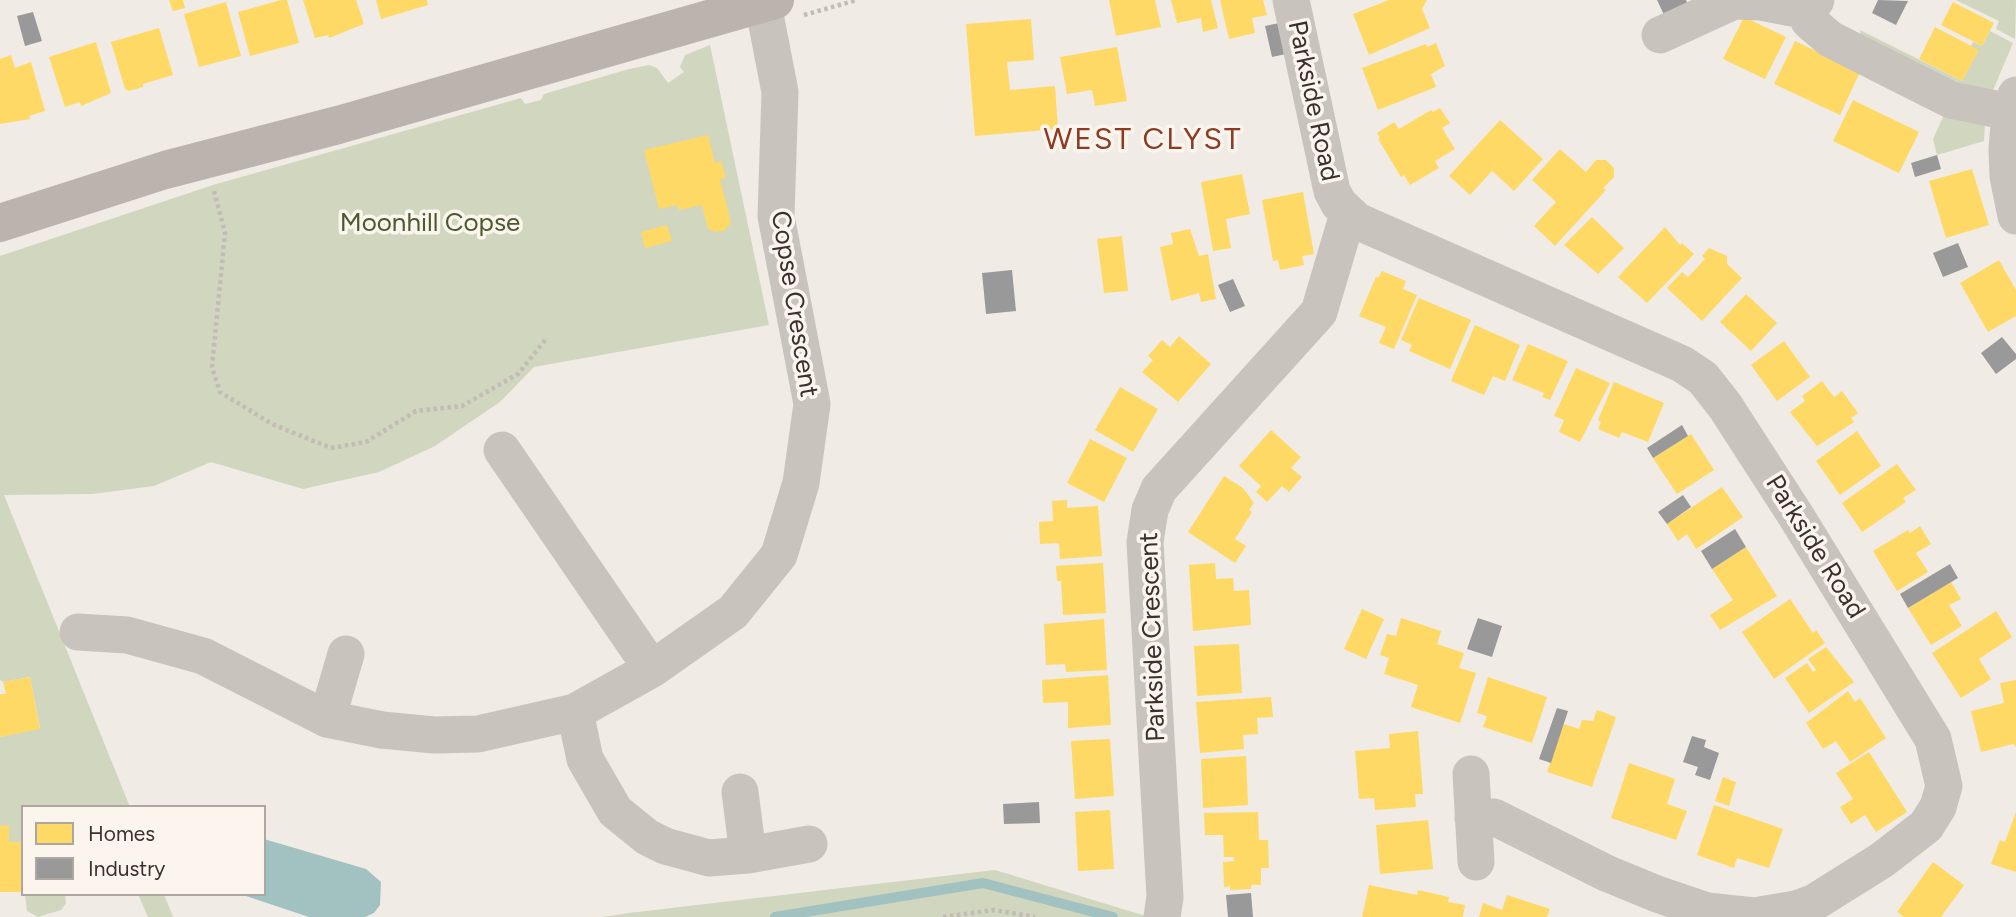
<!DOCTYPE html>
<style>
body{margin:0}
#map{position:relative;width:2016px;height:917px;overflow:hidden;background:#f0ebe5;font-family:Figtree,sans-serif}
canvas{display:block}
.legend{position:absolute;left:21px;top:805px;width:245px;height:91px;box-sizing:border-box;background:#fbf5ee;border:2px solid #aea6a0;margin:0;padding:9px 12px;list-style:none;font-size:21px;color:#3b302b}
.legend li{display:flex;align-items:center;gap:14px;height:35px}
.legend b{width:35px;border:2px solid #aea6a0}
</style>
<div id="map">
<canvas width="2016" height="917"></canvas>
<ul class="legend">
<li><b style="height:19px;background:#ffd966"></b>Homes</li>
<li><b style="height:19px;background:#999"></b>Industry</li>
</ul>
</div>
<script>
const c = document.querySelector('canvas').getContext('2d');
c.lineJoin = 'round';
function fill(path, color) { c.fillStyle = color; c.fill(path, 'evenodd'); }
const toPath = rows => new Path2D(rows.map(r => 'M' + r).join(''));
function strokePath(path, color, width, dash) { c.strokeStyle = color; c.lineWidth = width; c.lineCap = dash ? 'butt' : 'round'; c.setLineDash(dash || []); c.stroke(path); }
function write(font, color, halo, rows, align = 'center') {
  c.font = font + ' Figtree,sans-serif'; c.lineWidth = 7; c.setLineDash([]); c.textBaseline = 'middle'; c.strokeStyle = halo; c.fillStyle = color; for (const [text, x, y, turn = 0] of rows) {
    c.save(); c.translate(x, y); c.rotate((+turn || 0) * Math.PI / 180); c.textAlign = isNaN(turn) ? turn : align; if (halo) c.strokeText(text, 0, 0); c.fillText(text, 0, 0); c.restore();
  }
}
fill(toPath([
 [1956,0,2016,0,2015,39,1996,29,1999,21],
 [1860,30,1962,81,1978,51,1971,46,1973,42,1982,46,1990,31,2013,43,1991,95,1970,92,1861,36],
 [710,45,769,325,534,367,500,402,435,446,379,472,303,489,211,462,154,486,92,494,4,495,130,807,23,807,23,842,9,842,9,826,0,826,0,737,40,728,30,677,3,682,0,680,0,256,213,185,521,98,525,104,541,100,544,94,629,69,649,65,657,68,668,83,684,72,680,67,685,55],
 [1945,113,1985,121,1984,141,1937,155,1933,139],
 [995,870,1149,917,602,917,629,913],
 [25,894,65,894,66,903,61,910,38,917,27,911],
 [138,894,164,894,173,917,148,917]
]), '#d1d6bf');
fill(toPath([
 [264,839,366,869,381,882,380,905,374,913,365,917,309,917,240,894,264,894]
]), '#a1c2c1');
fill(toPath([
 [169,0,183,0,185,8,173,11],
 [281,0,287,0,299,43,250,56,238,12],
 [303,0,356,0,364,24,329,38,328,35,315,38],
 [376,0,427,0,428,5,381,19],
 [1109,0,1155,0,1161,27,1116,36],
 [1171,0,1211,0,1218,28,1203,32,1201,18,1177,23],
 [1220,0,1263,0,1267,15,1252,18,1255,33,1229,39],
 [1389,0,1427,0,1422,9,1430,28,1369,55,1353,14],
 [226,2,241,56,199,67,184,14],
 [1953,2,1994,23,1982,46,1941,25],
 [1744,17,1786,37,1765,79,1723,59],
 [1031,19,1034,60,1007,62,1010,90,1055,86,1058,129,975,136,966,24],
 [1935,27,1979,50,1962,81,1919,59],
 [159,28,173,75,143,84,143,87,129,91,125,89,111,42],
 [1795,41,1860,72,1840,115,1774,84],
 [96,42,111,93,81,106,80,102,65,107,49,57],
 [1436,43,1445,66,1431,74,1436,87,1378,110,1362,68,1426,44,1427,47],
 [1117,47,1127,101,1095,106,1092,90,1067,94,1060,57],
 [11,55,15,68,31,62,45,111,29,116,30,119,0,124,0,59],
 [1853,100,1919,132,1899,173,1833,141],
 [1440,108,1450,123,1442,128,1455,149,1435,161,1439,168,1410,185,1404,175,1401,177,1378,139,1380,138,1377,133,1394,122,1399,129,1431,110,1433,112],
 [1500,120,1543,159,1514,191,1492,171,1470,195,1449,176],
 [708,135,715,163,721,161,726,178,720,179,731,223,725,230,716,232,708,229,702,205,679,210,677,205,659,209,644,150],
 [1560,149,1586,172,1596,160,1606,160,1614,168,1614,177,1603,188,1606,190,1555,246,1534,226,1556,202,1532,180],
 [1972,169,1989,225,1946,238,1929,181],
 [1242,174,1250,214,1226,219,1231,248,1213,251,1201,182],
 [1303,192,1314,254,1302,256,1304,265,1280,270,1278,260,1273,261,1262,200],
 [1592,217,1624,248,1598,274,1564,245],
 [667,225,672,241,645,248,641,232],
 [1665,227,1680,245,1682,243,1694,254,1647,303,1618,277],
 [1190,229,1199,256,1208,254,1216,299,1201,302,1199,293,1171,301,1160,247,1173,244,1171,233],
 [1122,236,1128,291,1104,293,1097,239],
 [1709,248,1727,256,1727,264,1742,278,1702,321,1667,288,1682,272,1688,277,1705,259,1702,256],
 [1999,260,2016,290,2016,316,1988,332,1960,283],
 [1382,271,1406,281,1403,289,1417,295,1394,349,1379,343,1386,327,1359,316,1376,277,1378,278],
 [1746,294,1777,323,1751,351,1720,322],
 [1419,298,1471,320,1450,369,1409,351,1412,345,1401,340],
 [1475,325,1520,345,1505,381,1493,376,1484,395,1451,381],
 [1179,336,1211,364,1178,402,1142,372,1153,360,1148,356,1162,340,1170,347],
 [1784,341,1810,377,1777,401,1751,365],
 [1528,344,1568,361,1550,400,1542,397,1544,393,1512,380],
 [1576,368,1610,383,1580,442,1559,432,1564,420,1554,416],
 [1822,381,1834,397,1842,391,1858,413,1851,418,1854,422,1817,446,1790,412,1805,401,1802,396],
 [1614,382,1664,403,1648,442,1622,432,1619,438,1598,429,1601,422,1598,420],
 [1120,387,1158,409,1133,452,1095,430],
 [1271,430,1301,457,1291,468,1302,477,1289,492,1282,486,1267,502,1256,492,1261,486,1239,466],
 [1857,431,1881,466,1840,495,1816,461],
 [1691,434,1714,470,1677,494,1653,458],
 [1090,439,1127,458,1104,502,1067,483],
 [1897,464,1916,490,1903,498,1906,502,1862,532,1842,503],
 [1224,476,1243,488,1254,503,1249,510,1252,512,1235,539,1246,546,1235,563,1188,532],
 [1722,487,1743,517,1696,549,1687,534,1678,541,1667,524],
 [1067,500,1067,508,1098,506,1102,556,1060,559,1059,543,1040,544,1039,522,1053,521,1052,501],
 [1920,526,1931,544,1916,553,1928,572,1897,591,1873,551,1908,530,1910,533],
 [1746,547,1777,596,1720,630,1710,615,1733,600,1712,569],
 [1103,563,1106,613,1063,615,1061,581,1057,581,1056,566],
 [1215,563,1216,579,1233,578,1234,591,1249,590,1251,625,1193,631,1189,565],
 [1951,582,1961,599,1949,605,1962,626,1931,645,1908,608],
 [1790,599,1813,633,1816,630,1825,643,1774,679,1742,632],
 [1362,609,1384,619,1366,659,1344,649],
 [1996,611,2012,637,1979,659,1991,679,1961,698,1932,653],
 [1401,618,1441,631,1437,644,1464,653,1459,668,1476,673,1460,723,1411,707,1418,685,1384,674,1389,658,1380,655,1387,634,1396,636],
 [1104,619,1107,670,1066,672,1065,664,1046,665,1044,624],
 [1239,644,1242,693,1197,696,1194,646],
 [1826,647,1854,682,1809,713,1785,678,1807,663,1813,672,1816,670,1808,659],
 [1108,675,1111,725,1068,728,1068,702,1043,703,1042,680],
 [30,677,40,729,0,737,0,694,6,694,3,682],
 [1488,677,1547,697,1532,743,1483,727,1487,716,1477,713],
 [2016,680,2016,747,2013,744,1981,752,1971,711,2004,703,2000,683],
 [1848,691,1855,702,1860,698,1886,738,1850,762,1836,741,1823,749,1806,723],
 [1271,697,1273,717,1257,718,1258,734,1243,735,1244,749,1200,753,1196,702],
 [1597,710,1616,717,1592,787,1547,772,1564,724,1579,729,1582,720,1593,721],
 [1418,731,1423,794,1415,794,1416,807,1375,810,1374,798,1359,799,1355,751,1390,748,1389,734],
 [1110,739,1114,796,1075,799,1071,741],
 [1869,752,1907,812,1876,832,1865,815,1851,824,1840,807,1853,799,1836,773],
 [1246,756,1248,805,1203,808,1201,759],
 [1629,763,1675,779,1667,804,1687,811,1676,840,1611,818],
 [1723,777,1736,782,1729,806,1715,801],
 [1714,805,1783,829,1769,868,1737,858,1734,868,1697,855],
 [1110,810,1114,869,1078,871,1075,812],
 [1258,812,1259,840,1268,840,1269,868,1261,868,1261,885,1251,885,1251,889,1230,890,1230,886,1224,887,1223,862,1234,861,1234,857,1224,857,1223,835,1205,835,1204,813],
 [2016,812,2016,872,1991,864,2000,840,2005,842],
 [1428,820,1433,869,1380,874,1376,825],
 [9,825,9,842,23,842,23,892,0,892,0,826],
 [1933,862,1964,885,1941,917,1904,917,1897,912],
 [1369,885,1417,895,1418,890,1449,897,1448,902,1465,905,1463,917,1362,917],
 [1507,895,1550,909,1547,917,1479,917,1483,903,1502,910]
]), '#ffd966');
fill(toPath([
 [1657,0,1686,0,1688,5,1665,17],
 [1878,0,1908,1,1896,25,1872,13],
 [33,12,42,41,25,46,17,16],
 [1279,23,1286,54,1272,57,1265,26],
 [1937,155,1941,169,1915,177,1911,163],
 [1958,243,1968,267,1943,277,1933,253],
 [1012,270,1016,311,986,314,982,273],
 [1233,279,1245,306,1230,312,1218,285],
 [2002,337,2016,354,2016,359,1996,374,1981,353],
 [1682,425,1688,436,1653,458,1647,448],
 [1683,495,1691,507,1667,524,1658,512],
 [1735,529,1746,547,1712,569,1701,551],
 [1950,564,1958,578,1908,608,1900,594],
 [1478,618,1502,626,1492,657,1467,649],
 [1557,708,1568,711,1551,763,1539,759],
 [1692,736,1706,740,1704,747,1719,753,1710,780,1695,775,1698,767,1683,762],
 [1039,802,1040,823,1004,824,1003,804],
 [1251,893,1253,917,1228,917,1226,895]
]), '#999');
strokePath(toPath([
 [775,917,983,883,1113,917]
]), '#a1c2c1', 10);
strokePath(toPath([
 [804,15,857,0],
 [214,191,225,233,212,367,220,392,272,424,331,448,366,442,416,411,462,406,518,374,546,339],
 [943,917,994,910,1035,917]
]), '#c2bbb6', 4.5, [3.5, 3.5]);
strokePath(toPath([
 [1291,0,1332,191,1339,204,1357,221,1682,364,1703,378,1725,406,1796,516,1933,739,1944,786,1938,807,1926,826,1882,860,1815,902,1796,909,1754,916,1707,911,1657,894,1606,873,1494,817,1473,818],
 [1816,0,1808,11,1809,21,1830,39,1951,100,2010,112],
 [1660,35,1734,1,1761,2,1808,11],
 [2016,95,2010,112,2007,149,2008,176,2016,216],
 [502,450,652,669],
 [78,632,127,635,203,656,327,719,382,730,434,735,478,734,575,712,652,669,733,612,779,555,801,483,812,404,776,216,780,92,763,4],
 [575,712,585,759,615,811,647,837,665,846,709,858,748,855,809,844],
 [327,719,346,654],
 [1471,774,1476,862],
 [740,792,748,855],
 [1162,917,1165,897,1145,542,1150,510,1159,489,1319,312,1348,214]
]), '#c9c3be', 37);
strokePath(toPath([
 [0,223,165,170,338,125,775,0]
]), '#bab3ae', 38);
write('26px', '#3b302b', '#fbf5ee', [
 ["Parkside Road",1313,101,78],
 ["Copse Crescent",794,304,81],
 ["Parkside Road",1815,547,58],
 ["Parkside Crescent",1153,637,-92]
]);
write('26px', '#4a5a2e', '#fbf5ee', [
 ["Moonhill Copse",430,223]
]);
c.letterSpacing = '2px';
write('30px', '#8c3b22', '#fbf5ee', [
 ["WEST CLYST",1143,140]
]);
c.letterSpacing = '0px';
</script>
